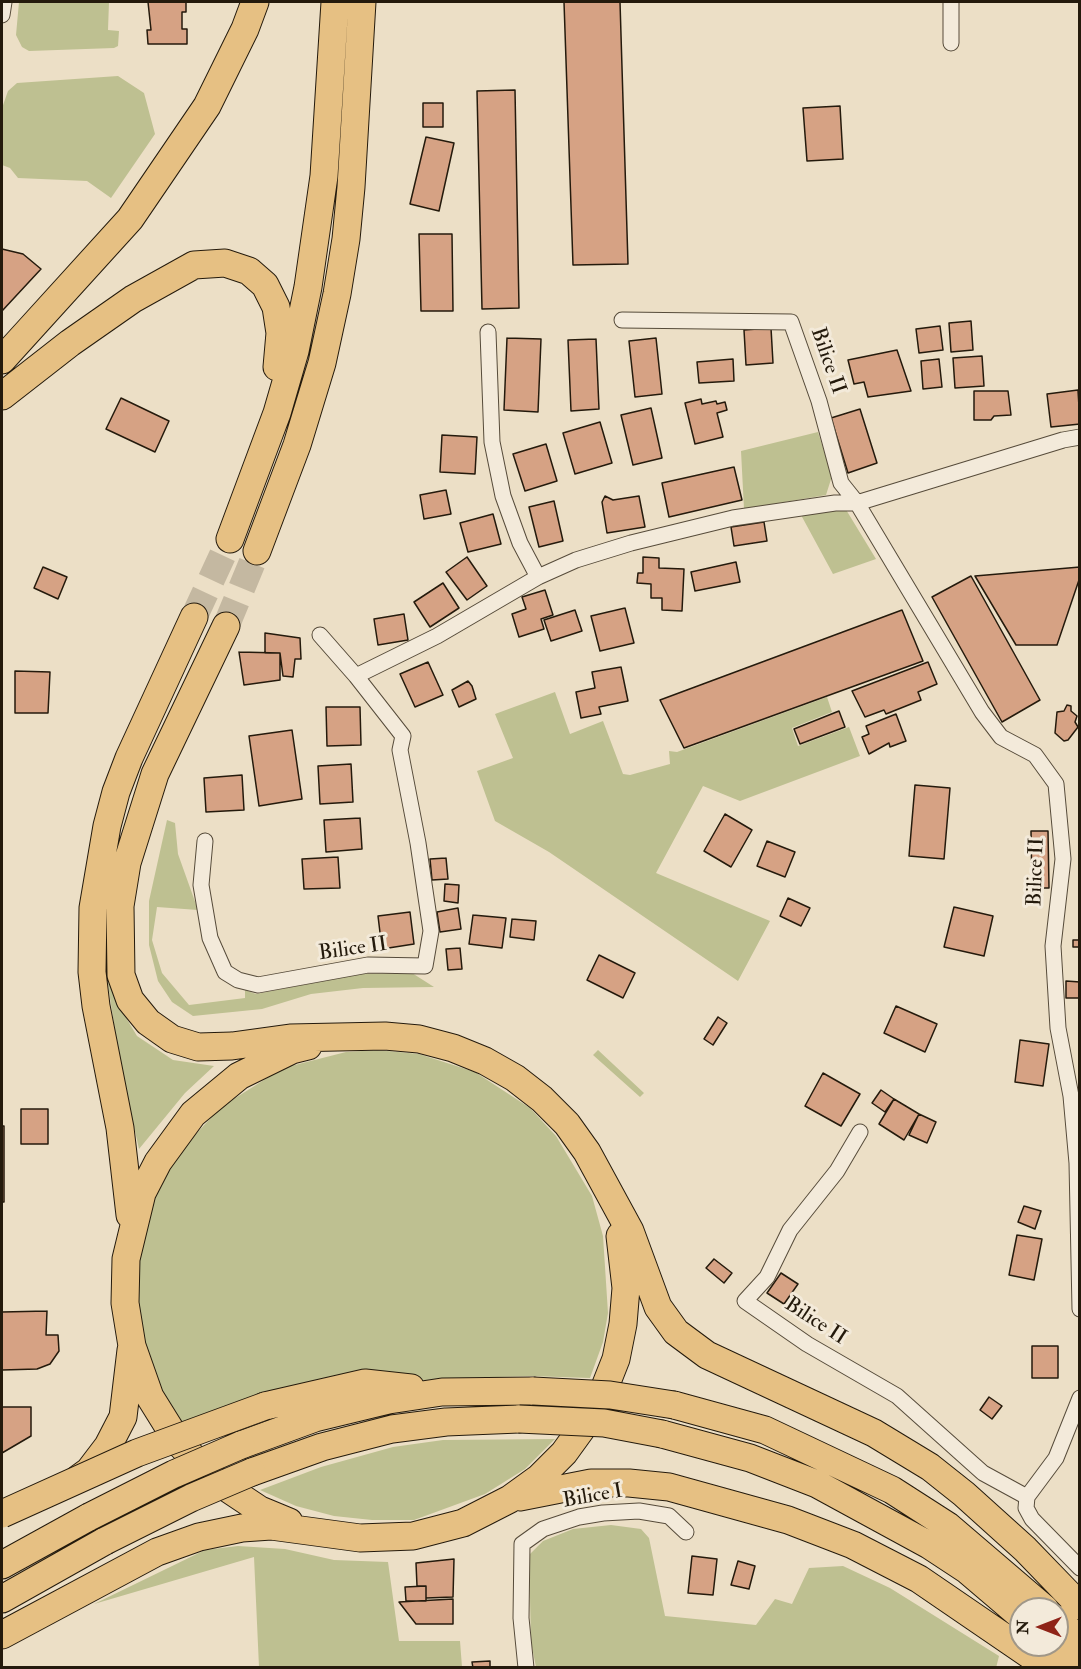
<!DOCTYPE html>
<style>
body{margin:0}
#map{position:relative;width:1081px;height:1669px;overflow:hidden;background:#ecdfc6;font-family:"IM FELL Double Pica",serif}
canvas{display:block}
.frame{position:absolute;inset:0;border:3px solid #241a0c;pointer-events:none}
.north{position:absolute;left:1009px;top:1597px;width:60px;height:60px;box-sizing:border-box;background:#f3eada;border:2px solid #a09788;border-radius:50%;rotate:270deg;font-size:16px;font-weight:700;line-height:24px;text-align:center;color:#241a0c}
.north::after{content:'';display:block;margin:auto;width:21px;height:27px;background:#8f2418;clip-path:polygon(50% 0,100% 100%,50% 72%,0 100%)}
</style>
<div id="map">
<canvas width="1081" height="1669"></canvas>
<div class="frame"></div>
<div class="north">N</div>
</div>
<script>
const c = document.querySelector('canvas').getContext('2d');
c.lineJoin = 'round';
function fill(path, color) { c.fillStyle = color; c.fill(path, 'evenodd'); }
const toPath = rows => new Path2D(rows.map(r => 'M' + r).join(''));
function strokePath(path, color, width, dash) { c.strokeStyle = color; c.lineWidth = width; c.lineCap = dash ? 'butt' : 'round'; c.setLineDash(dash || []); c.stroke(path); }
function write(font, color, halo, rows, align = 'center') {
  c.font = font + ' "IM FELL Double Pica",serif'; c.lineWidth = 6; c.setLineDash([]); c.textBaseline = 'middle'; c.strokeStyle = halo; c.fillStyle = color; for (const [text, x, y, turn = 0] of rows) {
    c.save(); c.translate(x, y); c.rotate((+turn || 0) * Math.PI / 180); c.textAlign = isNaN(turn) ? turn : align; if (halo) c.strokeText(text, 0, 0); c.fillText(text, 0, 0); c.restore();
  }
}
fill(toPath([
 [19,2,109,2,108,30,119,31,118,46,114,48,29,51,22,47,16,35],
 [118,76,144,93,155,134,111,198,87,181,18,178,10,168,2,165,2,108,8,91,17,83],
 [818,432,832,476,826,495,744,509,741,451],
 [845,508,876,559,833,574,801,515],
 [555,692,570,734,603,721,623,774,630,775,670,764,669,751,677,752,827,697,832,712,792,728,798,746,849,727,860,756,740,801,703,786,656,873,770,921,738,981,549,852,495,821,477,771,513,758,495,714],
 [167,820,175,823,178,854,198,910,157,907,152,940,162,973,189,1005,245,998,245,990,256,994,358,974,412,973,434,987,363,988,311,994,262,1009,193,1016,172,1002,158,981,149,945,149,901],
 [107,978,116,1001,137,1036,173,1060,214,1066,185,1093,139,1149,120,1064],
 [377,1050,419,1054,475,1072,530,1108,556,1136,592,1196,603,1236,608,1313,603,1342,590,1378,530,1376,433,1379,368,1390,276,1414,228,1431,177,1422,150,1375,134,1289,149,1209,169,1170,194,1136,221,1107,283,1068,346,1052],
 [598,1050,644,1093,640,1097,593,1055],
 [555,1439,525,1469,485,1494,414,1520,372,1520,334,1516,296,1506,260,1490,321,1467,393,1447,443,1440],
 [611,1525,641,1529,649,1538,665,1616,756,1625,775,1599,792,1604,809,1568,843,1566,890,1588,999,1656,996,1668,536,1667,531,1642,529,1555,543,1541,573,1529],
 [238,1546,285,1549,334,1560,388,1562,399,1641,460,1641,462,1667,259,1667,254,1557,94,1604,205,1550]
]), '#bec091');
const building = toPath([
 [148,2,186,2,186,12,182,12,182,29,187,29,187,44,148,44,147,30,151,30,148,2],
 [564,2,620,2,628,264,573,265,564,2],
 [515,90,519,308,482,309,477,91,515,90],
 [423,103,443,103,443,127,423,127,423,103],
 [840,106,843,159,807,161,803,108,840,106],
 [426,137,454,143,439,211,410,204,426,137],
 [419,234,452,234,453,311,421,311,419,234],
 [2,249,23,254,41,269,2,311,2,249],
 [971,321,973,350,951,352,949,323,971,321],
 [940,326,943,350,919,353,916,329,940,326],
 [771,328,773,363,746,365,744,330,771,328],
 [507,338,541,339,538,412,504,410,507,338],
 [656,338,662,394,635,397,629,341,656,338],
 [596,339,599,409,571,411,568,340,596,339],
 [897,350,911,391,868,397,864,382,854,384,848,360,897,350],
 [982,356,984,386,955,388,953,358,982,356],
 [733,359,734,381,699,383,697,362,733,359],
 [939,359,942,387,923,389,921,361,939,359],
 [1078,390,1080,424,1051,427,1047,394,1078,390],
 [974,391,1008,391,1011,415,994,416,991,420,974,420,974,391],
 [121,398,169,421,155,452,106,429,121,398],
 [701,399,702,404,716,401,717,404,725,402,727,410,717,413,723,437,695,444,685,403,701,399],
 [651,408,662,458,633,465,621,415,651,408],
 [860,409,877,463,848,473,831,418,860,409],
 [600,422,612,463,575,474,563,433,600,422],
 [442,435,477,437,475,474,440,472,442,435],
 [546,444,557,481,525,491,513,454,546,444],
 [734,467,742,500,669,517,662,483,734,467],
 [446,490,451,514,424,519,420,495,446,490],
 [605,496,613,500,639,496,645,527,607,533,602,502,605,496],
 [554,501,563,541,539,547,529,507,554,501],
 [493,514,501,544,468,552,460,523,493,514],
 [764,522,767,541,734,546,731,527,764,522],
 [467,557,487,586,467,600,446,572,467,557],
 [643,557,659,558,659,568,684,569,682,611,662,610,662,598,651,598,651,584,637,583,638,573,643,573,643,557],
 [736,562,740,582,695,591,691,572,736,562],
 [43,567,67,577,58,599,34,588,43,567],
 [1080,567,1080,577,1057,645,1016,645,975,576,1080,567],
 [971,576,1040,700,1002,722,932,597,971,576],
 [443,583,459,608,430,627,414,602,443,583],
 [545,590,553,615,541,619,544,629,519,637,512,614,526,609,522,597,545,590],
 [625,608,634,643,600,651,591,616,625,608],
 [575,610,582,631,551,641,544,620,575,610],
 [902,610,923,661,684,748,660,700,902,610],
 [404,614,408,640,378,645,374,619,404,614],
 [265,633,300,638,301,659,295,659,293,677,283,676,280,653,265,653,265,633],
 [239,652,280,653,280,680,244,685,239,652],
 [428,662,443,695,415,707,400,674,428,662],
 [928,662,937,684,918,692,921,700,886,714,884,710,865,717,852,691,928,662],
 [621,667,628,701,599,707,601,714,581,718,576,692,595,688,592,672,621,667],
 [15,671,50,672,48,713,15,713,15,671],
 [468,681,472,686,476,699,459,707,452,690,468,681],
 [1067,705,1071,706,1071,711,1077,716,1075,722,1078,727,1068,740,1064,741,1055,733,1057,712,1064,711,1067,705],
 [326,707,360,707,361,745,327,746,326,707],
 [839,711,845,727,800,744,794,729,839,711],
 [896,714,906,741,890,747,889,743,869,754,862,737,869,734,866,726,896,714],
 [292,730,302,799,259,806,249,736,292,730],
 [351,764,353,802,320,804,318,766,351,764],
 [242,775,244,810,206,812,204,778,242,775],
 [915,785,950,788,944,859,909,856,915,785],
 [725,814,752,830,731,867,704,851,725,814],
 [360,818,362,849,326,852,324,820,360,818],
 [1031,831,1048,831,1049,888,1032,888,1031,831],
 [767,841,795,852,785,877,757,866,767,841],
 [338,857,340,888,304,889,302,859,338,857],
 [446,858,448,879,432,880,430,859,446,858],
 [445,884,459,885,458,903,444,901,445,884],
 [788,898,810,908,801,926,780,916,788,898],
 [954,907,993,916,984,956,944,947,954,907],
 [458,908,461,929,440,932,437,912,458,908],
 [410,912,414,944,382,949,378,916,410,912],
 [473,915,506,918,502,948,469,944,473,915],
 [512,919,536,921,534,940,510,937,512,919],
 [1073,940,1080,940,1080,947,1073,947,1073,940],
 [460,948,462,969,448,970,446,949,460,948],
 [599,955,635,973,623,998,587,980,599,955],
 [1066,981,1080,982,1080,998,1066,998,1066,981],
 [896,1006,937,1024,925,1052,884,1033,896,1006],
 [718,1017,727,1023,713,1045,704,1039,718,1017],
 [1020,1040,1049,1044,1043,1086,1015,1082,1020,1040],
 [823,1073,860,1094,841,1126,805,1106,823,1073],
 [881,1090,894,1099,885,1112,872,1103,881,1090],
 [894,1099,919,1114,904,1140,879,1124,894,1099],
 [21,1109,48,1109,48,1144,21,1144,21,1109],
 [919,1114,936,1122,927,1143,909,1135,919,1114],
 [2,1126,4,1126,4,1202,2,1202,2,1126],
 [1024,1206,1041,1211,1035,1229,1018,1222,1024,1206],
 [1017,1235,1042,1239,1034,1280,1009,1275,1017,1235],
 [714,1259,732,1273,724,1283,706,1268,714,1259],
 [781,1273,798,1284,784,1304,767,1293,781,1273],
 [47,1311,46,1335,58,1335,59,1351,50,1364,37,1369,2,1370,2,1312,47,1311],
 [1032,1346,1058,1346,1058,1378,1032,1378,1032,1346],
 [989,1397,1002,1406,992,1419,980,1410,989,1397],
 [2,1407,31,1407,31,1436,2,1453,2,1407],
 [692,1556,717,1559,713,1595,688,1593,692,1556],
 [454,1559,453,1597,426,1598,426,1586,417,1586,416,1563,454,1559],
 [738,1561,755,1566,749,1589,731,1585,738,1561],
 [426,1586,426,1601,406,1601,405,1587,426,1586],
 [453,1599,453,1624,416,1624,399,1602,453,1599],
 [490,1661,490,1668,473,1668,472,1662,490,1661]
]);
fill(building, '#d6a284');
strokePath(building, '#241a0c', 1.5);
strokePath(toPath([
 [194,617,230,539],
 [226,626,257,551]
]), '#c4b8a1', 27, [27, 14]);
const street = toPath([
 [951,2,951,43],
 [2,15,4,2],
 [622,320,791,322,819,401,841,483,857,503,982,712,1001,737,1035,755,1056,784,1063,859,1053,946,1058,1028,1071,1096,1077,1163,1080,1309],
 [488,332,492,442,503,496,520,543,538,577],
 [356,676,437,636,538,577,576,560,631,543,733,518,835,503,857,503,1063,440,1080,437],
 [205,841,201,885,210,938,225,972,238,980,258,985,368,965,425,966,431,931,418,843,400,750,403,736,356,676,320,635],
 [860,1132,837,1171,790,1230,767,1277,745,1301,807,1344,897,1396,983,1473,1027,1497,1056,1458,1080,1398],
 [1027,1497,1026,1508,1032,1519,1080,1568],
 [526,1668,521,1618,522,1544,543,1529,579,1517,603,1513,639,1511,669,1516,686,1532]
]);
const highway = toPath([
 [2,360,130,219,207,106,245,29,255,2],
 [2,396,70,343,133,299,194,265,225,263,249,271,265,285,276,307,280,333,277,367],
 [230,539,277,413,295,351,308,287,324,176,335,2],
 [257,551,297,445,322,363,337,294,346,239,351,187,362,2],
 [226,626,155,774,127,863,120,906,121,975,130,1000,148,1022,172,1039,198,1047,232,1046,290,1038,385,1036,419,1039,453,1048,485,1061,515,1078,542,1099,567,1124,587,1152,630,1231,658,1307,676,1332,707,1355,874,1433,930,1467,964,1494,1025,1549,1080,1606],
 [130,1215,120,1128,96,1006,92,972,93,908,107,826,116,792,129,758,194,617],
 [674,1405,765,1430,892,1490,948,1526,1045,1609],
 [265,1406,365,1383,411,1388],
 [662,1434,750,1458,817,1484,929,1545,967,1570,1021,1616],
 [241,1445,315,1418,389,1400,442,1392,533,1391],
 [252,1472,322,1447,392,1429,446,1422,519,1419],
 [78,1479,89,1471,108,1446,123,1417,131,1350],
 [520,1497,591,1483,629,1483,669,1487,788,1520,853,1545,919,1579,1049,1668],
 [289,1522,260,1510,215,1480,178,1442,150,1397,132,1346,125,1303,126,1259,142,1193,158,1162,193,1114,239,1076,292,1050,308,1046],
 [2,1565,89,1517],
 [2,1599,105,1541],
 [1057,1619,1080,1640],
 [2,1635,157,1552,199,1537,242,1528,271,1526,360,1538,413,1536,463,1523,510,1499,539,1478,564,1453,585,1424,603,1392,616,1359,623,1324,626,1288,620,1236],
 [1051,1645,1074,1668]
]);
strokePath(street, '#564b3a', 17);
strokePath(highway, '#241a0c', 29);
strokePath(street, '#f3eada', 15);
strokePath(highway, '#e6c083', 27);
const highwayBridge = toPath([
 [533,1391,610,1395,674,1405],
 [519,1419,604,1423,662,1434],
 [2,1514,137,1453,265,1406],
 [89,1517,174,1474,241,1445],
 [105,1541,191,1498,252,1472]
]);
strokePath(highwayBridge, '#241a0c', 29, []);
strokePath(highwayBridge, '#e6c083', 27);
write('21px', '#241a0c', '#f3eada', [
 ["Bilice II",827,361,71],
 ["Bilice II",1037,872,-88],
 ["Bilice II",353,950,-8],
 ["Bilice II",815,1322,33],
 ["Bilice I",593,1497,-10]
]);
</script>
